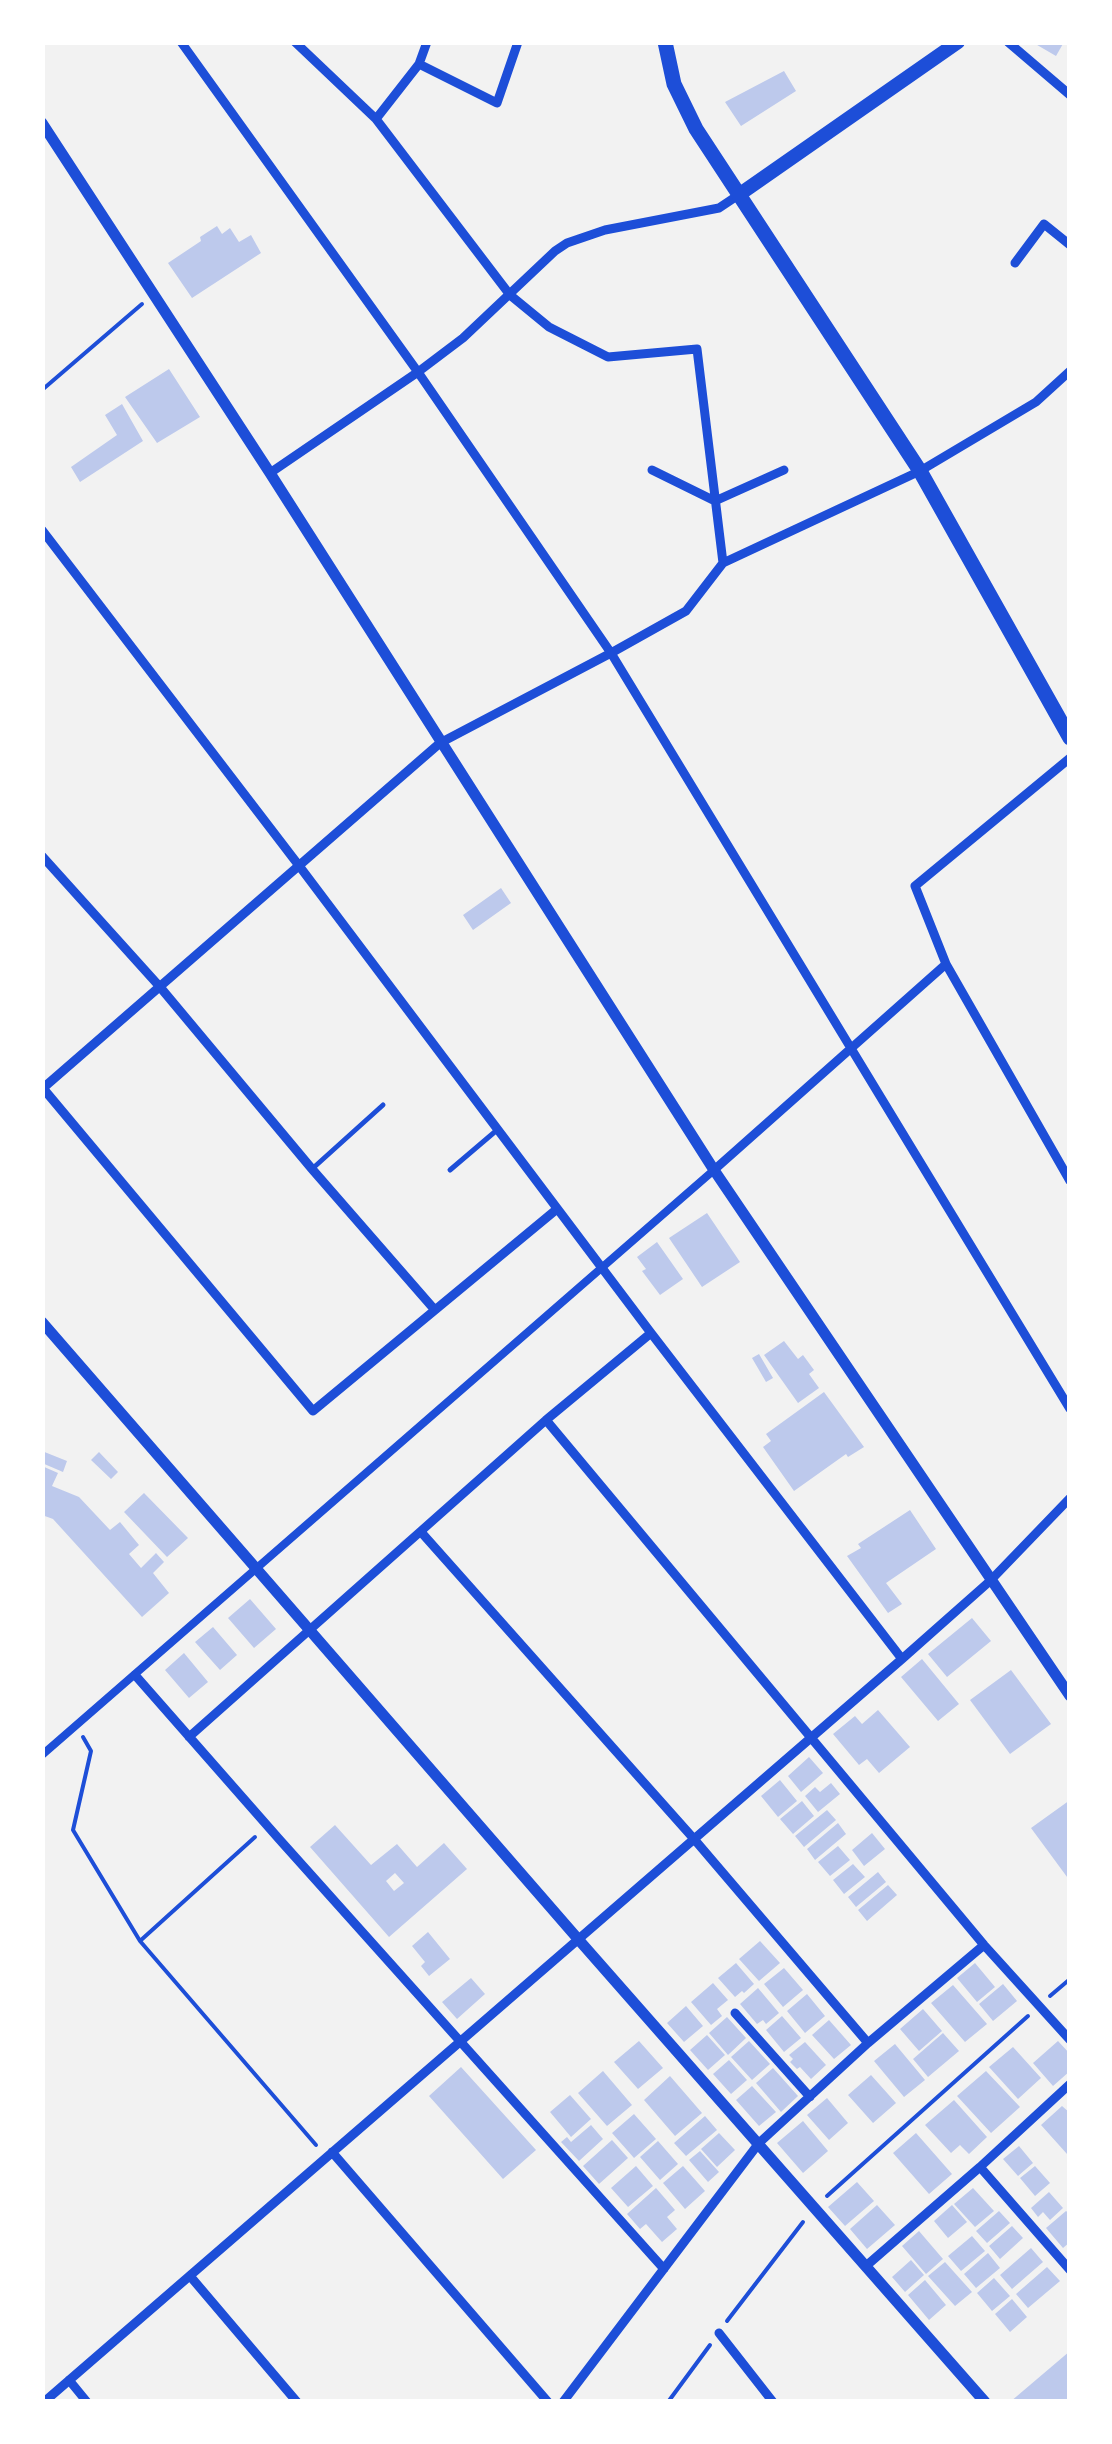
<!DOCTYPE html>
<style>
body{margin:0}
#map{position:relative;width:1112px;height:2444px;overflow:hidden;background:#f2f2f2;font-family:Signika,sans-serif}
canvas{display:block}
.frame{position:absolute;inset:0;border:45px solid #fff;pointer-events:none}
</style>
<div id="map">
<canvas width="1112" height="2444"></canvas>
<div class="frame"></div>
</div>
<script>
const c = document.querySelector('canvas').getContext('2d');
c.lineJoin = 'round';
function fill(path, color) { c.fillStyle = color; c.fill(path, 'evenodd'); }
const toPath = rows => new Path2D(rows.map(r => 'M' + r).join(''));
function strokePath(path, color, width, dash) { c.strokeStyle = color; c.lineWidth = width; c.lineCap = dash ? 'butt' : 'round'; c.setLineDash(dash || []); c.stroke(path); }
fill(toPath([
 [1032,42,1064,42,1056,56],
 [784,71,796,91,741,126,725,102],
 [217,226,222,234,230,228,239,242,251,235,261,253,192,298,168,263,201,241,200,237],
 [169,369,200,417,157,443,125,397],
 [122,404,143,441,80,482,71,467,117,435,105,415],
 [501,888,511,903,473,930,463,915],
 [707,1213,740,1262,702,1287,669,1238],
 [657,1242,683,1279,660,1295,642,1271,646,1269,637,1257],
 [784,1341,798,1359,803,1355,814,1370,809,1374,819,1388,798,1403,764,1355],
 [759,1354,773,1378,766,1382,752,1358],
 [824,1392,864,1447,848,1457,846,1454,794,1491,763,1447,771,1441,766,1434],
 [42,1451,67,1461,63,1472,42,1463],
 [99,1452,118,1472,111,1479,91,1460],
 [42,1466,58,1473,52,1486,79,1497,110,1530,120,1522,139,1545,129,1554,141,1568,156,1553,164,1562,153,1573,169,1593,142,1617,53,1519,42,1515],
 [144,1493,188,1538,167,1557,124,1512],
 [910,1510,936,1549,886,1583,902,1604,888,1613,847,1556,861,1548,858,1544],
 [250,1599,276,1629,254,1648,228,1618],
 [972,1618,991,1641,947,1677,928,1654],
 [213,1627,237,1655,220,1670,195,1642],
 [184,1653,208,1682,189,1698,165,1670],
 [922,1659,959,1704,938,1721,901,1677],
 [1011,1670,1051,1724,1010,1754,970,1700],
 [878,1710,910,1747,879,1773,867,1759,859,1765,833,1734,855,1716,862,1724],
 [809,1757,823,1773,801,1792,788,1776],
 [780,1780,797,1801,778,1817,761,1796],
 [831,1783,840,1794,818,1812,805,1796,815,1787,820,1792],
 [1070,1800,1070,1881,1031,1828],
 [802,1801,814,1816,793,1834,780,1819],
 [827,1810,836,1820,804,1847,795,1836],
 [838,1823,846,1834,815,1860,807,1849],
 [335,1825,371,1865,397,1844,417,1867,444,1843,467,1869,389,1937,310,1847],
 [395,1873,404,1883,394,1891,386,1881],
 [872,1833,885,1849,864,1866,852,1850],
 [838,1846,850,1860,830,1876,818,1862],
 [853,1864,865,1877,844,1894,833,1880],
 [878,1872,886,1882,856,1907,848,1897],
 [888,1885,897,1895,867,1921,858,1910],
 [428,1932,450,1959,429,1976,421,1966,425,1962,412,1946],
 [760,1941,780,1963,759,1981,739,1959],
 [736,1963,754,1984,744,1993,742,1991,735,1997,718,1978],
 [975,1963,995,1987,977,2002,957,1978],
 [784,1968,803,1990,783,2007,764,1984],
 [471,1978,485,1994,457,2019,442,2002],
 [713,1983,728,2000,717,2009,722,2016,711,2025,691,2002],
 [1003,1984,1017,2001,993,2021,979,2004],
 [953,1985,987,2024,965,2042,931,2003],
 [758,1988,779,2013,766,2024,763,2020,757,2024,740,2004],
 [807,1994,825,2016,805,2033,787,2011],
 [686,2006,703,2026,684,2042,667,2023],
 [923,2009,942,2031,919,2051,900,2029],
 [782,2016,801,2038,784,2052,766,2030],
 [727,2017,746,2038,728,2055,709,2033],
 [829,2020,851,2045,834,2059,812,2035],
 [943,2033,959,2051,928,2077,913,2059],
 [707,2035,725,2055,708,2070,690,2050],
 [639,2041,663,2068,638,2089,614,2062],
 [749,2041,770,2064,752,2080,731,2057],
 [1058,2041,1070,2054,1070,2071,1053,2086,1033,2063],
 [805,2042,826,2065,811,2079,800,2067,797,2069,790,2062,793,2059,789,2055],
 [895,2044,925,2080,904,2097,874,2061],
 [1013,2047,1041,2078,1018,2099,989,2067],
 [729,2060,747,2080,731,2094,713,2074],
 [461,2067,536,2150,503,2179,429,2096],
 [773,2068,798,2096,781,2112,756,2083],
 [603,2071,632,2105,607,2126,578,2093],
 [986,2071,1020,2107,991,2133,957,2096],
 [871,2075,896,2103,873,2123,848,2095],
 [670,2076,702,2113,675,2136,644,2100],
 [752,2086,776,2112,759,2126,736,2100],
 [570,2095,591,2119,571,2137,550,2112],
 [827,2098,848,2123,829,2140,807,2115],
 [954,2100,987,2137,969,2154,960,2145,951,2153,925,2125],
 [1062,2106,1070,2113,1070,2151,1067,2154,1041,2125],
 [634,2114,656,2139,634,2158,612,2133],
 [705,2116,717,2130,686,2156,674,2143],
 [803,2121,828,2151,803,2173,777,2143],
 [591,2125,603,2139,579,2161,561,2142,567,2137,571,2142],
 [719,2133,735,2150,717,2167,701,2149],
 [916,2133,952,2174,929,2194,893,2153],
 [612,2140,628,2158,599,2184,583,2166],
 [658,2141,678,2164,660,2180,640,2157],
 [1019,2146,1033,2163,1018,2176,1003,2159],
 [700,2151,719,2172,708,2182,689,2160],
 [636,2166,653,2186,628,2207,611,2188],
 [683,2166,705,2191,685,2209,663,2183],
 [1035,2166,1050,2183,1035,2196,1020,2178],
 [857,2182,874,2201,845,2226,828,2207],
 [656,2188,675,2210,667,2217,677,2229,662,2242,646,2224,640,2229,627,2214],
 [973,2188,994,2211,975,2227,954,2204],
 [1049,2192,1063,2208,1050,2220,1043,2212,1038,2217,1031,2208],
 [877,2205,895,2225,867,2249,850,2229],
 [952,2205,967,2222,948,2238,934,2221],
 [999,2211,1010,2223,987,2243,976,2231],
 [1066,2211,1070,2214,1070,2242,1063,2248,1046,2228],
 [1012,2226,1023,2238,1000,2259,989,2246],
 [919,2231,943,2259,926,2274,902,2246],
 [972,2236,985,2251,961,2271,948,2256],
 [1031,2248,1043,2262,1012,2289,1000,2275],
 [988,2253,1000,2268,976,2288,964,2274],
 [911,2260,924,2275,905,2292,892,2277],
 [945,2262,972,2292,955,2306,928,2276],
 [1047,2267,1060,2281,1028,2308,1016,2294],
 [994,2278,1010,2296,992,2311,977,2293],
 [925,2280,946,2305,929,2320,908,2295],
 [1012,2299,1027,2317,1010,2332,995,2314],
 [1070,2351,1070,2402,1010,2402]
]), '#bdc9ec');
strokePath(toPath([
 [42,390,142,304],
 [83,1737,91,1751,73,1830,140,1941,316,2145],
 [140,1941,255,1837],
 [1050,1996,1070,1979],
 [827,2196,1028,2016],
 [727,2321,803,2222],
 [668,2402,710,2345]
]), '#1d4ed8', 4);
strokePath(toPath([
 [312,1169,383,1105],
 [450,1170,497,1130]
]), '#1d4ed8', 5);
strokePath(toPath([
 [42,1755,714,1170]
]), '#1d4ed8', 8);
strokePath(toPath([
 [181,42,418,372,611,653,1070,1409],
 [295,42,376,119],
 [427,42,419,64,376,119,510,295,549,327,608,357,697,349,723,563],
 [1008,42,1070,95],
 [419,64,497,103,518,42],
 [1015,263,1044,224,1070,245],
 [652,470,715,501,784,470],
 [270,473,418,372,463,338,555,251,567,243,605,230,719,208,740,194],
 [42,530,300,867,651,1333,902,1659],
 [1070,758,915,886,946,964,1070,1181],
 [42,856,160,987,312,1169,434,1309],
 [42,1087,313,1411,557,1209],
 [42,1089,440,743,611,653,686,611,723,563,920,471,1036,402,1070,371],
 [714,1170,946,964],
 [546,1420,984,1945,1070,2040],
 [421,1532,694,1839,868,2043],
 [135,1675,279,1839,664,2269],
 [189,1737,546,1420,651,1333],
 [735,2013,810,2097],
 [332,2152,548,2402],
 [980,2167,1070,2270],
 [866,2266,980,2167,1070,2084],
 [190,2276,297,2402],
 [719,2333,773,2402],
 [69,2380,87,2402],
 [44,2402,902,1659,990,1581,1070,1498],
 [563,2402,759,2143,868,2043,984,1945]
]), '#1d4ed8', 9);
strokePath(toPath([
 [42,123,270,473,714,1170,1070,1696],
 [42,1322,578,1939,985,2402]
]), '#1d4ed8', 11);
strokePath(toPath([
 [740,194,958,42]
]), '#1d4ed8', 14);
strokePath(toPath([
 [665,42,674,84,696,129,920,471,1070,738]
]), '#1d4ed8', 15);
</script>
